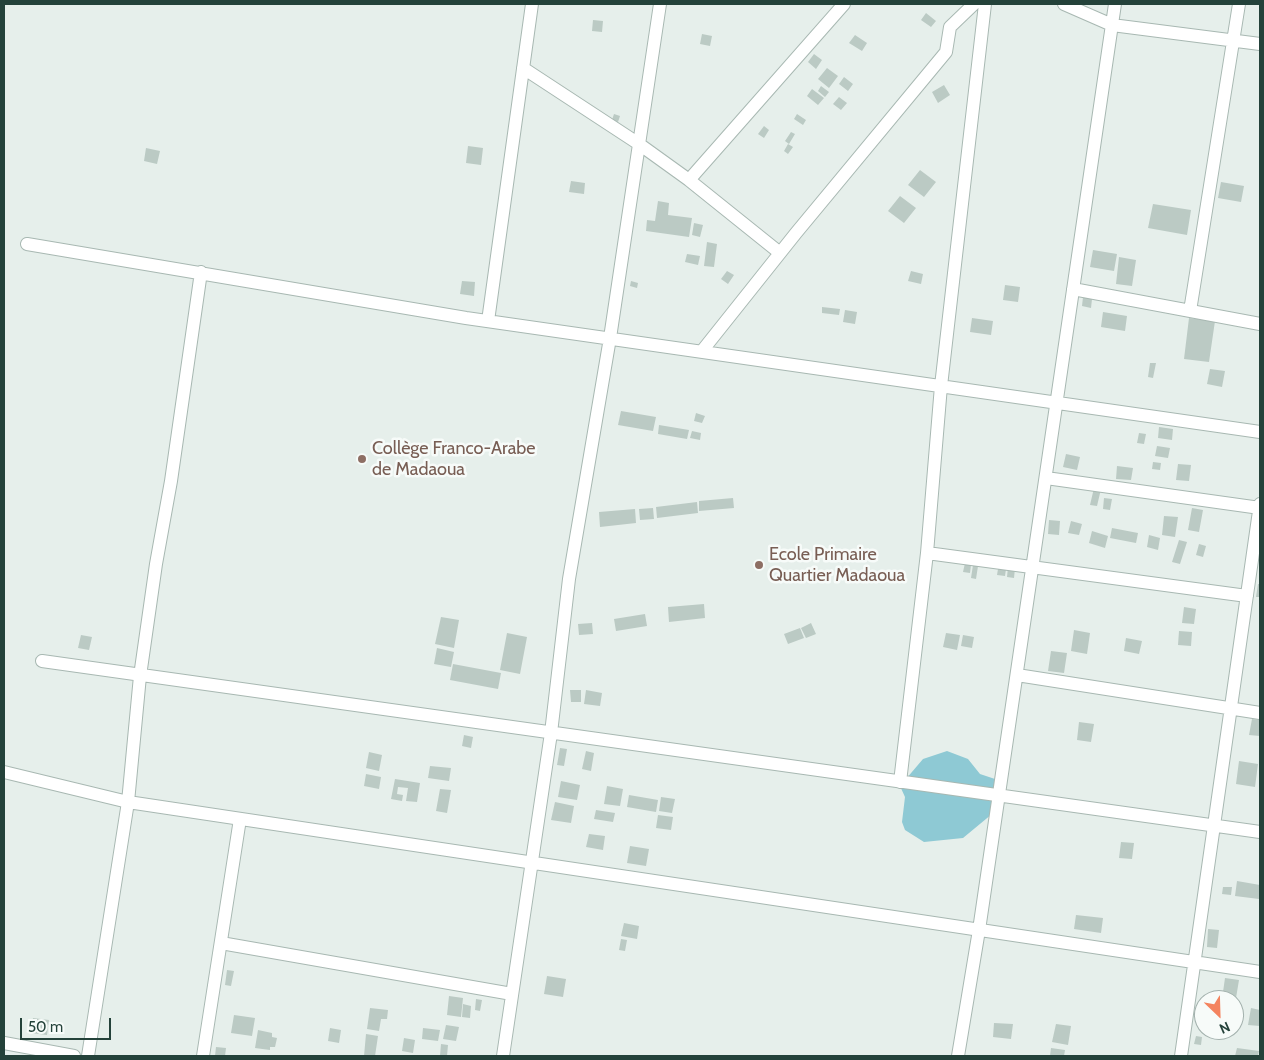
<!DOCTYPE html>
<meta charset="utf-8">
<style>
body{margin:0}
#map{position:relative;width:1264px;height:1060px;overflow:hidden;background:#e6efeb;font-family:Cabin,sans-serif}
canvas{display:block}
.frame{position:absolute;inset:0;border:5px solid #24423a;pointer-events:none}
.north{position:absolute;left:1194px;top:990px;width:50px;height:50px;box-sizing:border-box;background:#f7fbf9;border:1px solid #a3b1ad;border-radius:50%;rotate:156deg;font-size:14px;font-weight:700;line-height:20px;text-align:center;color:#24423a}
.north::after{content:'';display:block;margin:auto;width:18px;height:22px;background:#f4845f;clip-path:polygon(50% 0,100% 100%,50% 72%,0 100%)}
.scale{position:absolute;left:20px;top:1018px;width:91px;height:22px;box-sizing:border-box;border:2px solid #24423a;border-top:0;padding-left:6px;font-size:15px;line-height:18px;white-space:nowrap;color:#24423a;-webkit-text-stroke:4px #f7fbf9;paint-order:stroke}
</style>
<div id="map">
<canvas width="1264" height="1060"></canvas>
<div class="frame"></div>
<div class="north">N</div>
<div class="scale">50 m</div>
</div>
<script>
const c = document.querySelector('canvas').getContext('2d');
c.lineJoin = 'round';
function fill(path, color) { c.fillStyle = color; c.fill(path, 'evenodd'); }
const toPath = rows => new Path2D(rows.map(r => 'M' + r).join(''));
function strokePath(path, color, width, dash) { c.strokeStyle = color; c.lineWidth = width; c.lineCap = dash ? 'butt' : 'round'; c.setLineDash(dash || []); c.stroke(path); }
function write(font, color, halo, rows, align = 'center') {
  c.font = font + ' Cabin,sans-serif'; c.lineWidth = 5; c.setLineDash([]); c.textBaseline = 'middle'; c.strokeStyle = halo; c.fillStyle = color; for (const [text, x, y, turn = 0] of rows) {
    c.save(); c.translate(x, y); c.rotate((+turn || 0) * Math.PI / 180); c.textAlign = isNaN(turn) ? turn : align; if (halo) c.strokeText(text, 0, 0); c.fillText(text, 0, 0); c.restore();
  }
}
fill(toPath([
 [947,751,968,759,980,774,995,779,992,814,963,838,924,842,905,830,902,822,905,797,900,786,923,759]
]), '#8ec9d4');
fill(toPath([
 [926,13,936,21,931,27,921,20],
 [593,20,603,21,602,32,592,31],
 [702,34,712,36,710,46,700,44],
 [855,35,867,43,862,51,849,43],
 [814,54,822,60,816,69,808,62],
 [827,68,838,76,829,88,818,79],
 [844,77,853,84,848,91,839,84],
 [944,85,950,95,938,103,932,92],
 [821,86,829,92,825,97,818,91],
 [812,89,824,98,818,105,807,96],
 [839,97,847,103,841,110,833,104],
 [614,114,620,116,618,122,612,120],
 [797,114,806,120,803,125,794,119],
 [764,126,769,130,764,138,758,134],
 [791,132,795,134,789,144,785,141],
 [788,144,793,147,788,154,784,151],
 [468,146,483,148,481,165,466,163],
 [146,148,160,151,157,164,144,161],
 [920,170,936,182,924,197,908,185],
 [571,181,585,183,584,194,569,192],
 [1221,182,1244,186,1241,202,1218,198],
 [900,196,916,208,904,223,888,211],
 [658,201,669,203,668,215,692,218,689,237,646,231,647,220,655,221],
 [1153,204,1191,210,1187,235,1148,228],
 [694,223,703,225,700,237,692,235],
 [707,242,717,244,714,267,704,266],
 [1093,250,1117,254,1114,271,1090,267],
 [687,254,700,256,698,265,685,262],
 [1119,257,1136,260,1132,286,1116,284],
 [727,271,734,275,728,284,721,279],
 [911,271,923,274,921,284,908,281],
 [462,281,475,282,474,296,460,294],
 [631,281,638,283,637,288,630,286],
 [1005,285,1020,287,1018,302,1003,300],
 [1083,297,1092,299,1091,308,1082,306],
 [822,307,840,309,839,315,822,313],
 [845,310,857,312,855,324,843,322],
 [1103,312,1127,316,1125,331,1101,327],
 [972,318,993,321,991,335,970,332],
 [1189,318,1215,321,1209,362,1184,359],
 [1150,363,1156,363,1153,378,1148,377],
 [1210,369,1225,371,1222,387,1207,384],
 [621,411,656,417,653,431,618,425],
 [696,413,705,416,702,423,694,421],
 [659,425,689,430,687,439,658,434],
 [1159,427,1173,429,1172,440,1158,438],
 [692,431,701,433,700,440,690,438],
 [1139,433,1146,434,1144,444,1137,443],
 [1157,446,1170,448,1168,458,1155,456],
 [1066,454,1080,457,1077,470,1063,467],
 [1153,462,1161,463,1160,470,1152,469],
 [1178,464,1191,465,1189,481,1176,480],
 [1117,466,1133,468,1131,480,1116,479],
 [1094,488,1101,489,1097,506,1090,505],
 [733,498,734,508,699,511,699,501],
 [1104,498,1112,499,1110,510,1103,509],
 [697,502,698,513,657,518,656,507],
 [653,508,654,519,640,520,639,509],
 [1192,508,1203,510,1199,532,1188,530],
 [635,509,636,523,600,527,599,512],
 [1164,516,1178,517,1175,537,1162,535],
 [1049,520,1060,521,1059,535,1048,534],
 [1071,521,1082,524,1079,535,1068,533],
 [1112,528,1138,533,1136,543,1110,538],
 [1092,531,1108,536,1105,548,1089,543],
 [1149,535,1160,538,1158,550,1147,547],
 [1179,540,1187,542,1180,564,1172,562],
 [1199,544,1206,546,1203,557,1196,555],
 [965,563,971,565,970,573,963,572],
 [973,565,978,566,976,579,971,578],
 [1008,567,1015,568,1014,578,1007,577],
 [998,569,1006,569,1005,576,997,575],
 [1258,584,1260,584,1260,597,1256,597],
 [704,604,705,618,669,622,668,607],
 [1184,607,1196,609,1194,624,1182,623],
 [645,614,647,626,616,631,614,619],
 [441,617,459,620,454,648,435,644],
 [592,623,593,634,579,635,578,624],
 [811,623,816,634,806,638,801,628],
 [800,628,804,638,788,644,784,634],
 [1074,630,1090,633,1087,654,1071,651],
 [1179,631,1192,632,1191,646,1178,645],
 [507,633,527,637,520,674,500,670],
 [946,633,960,635,957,650,943,647],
 [81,635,92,637,89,650,78,648],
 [963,635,974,637,972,648,961,646],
 [1126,638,1142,641,1139,654,1124,651],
 [437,648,454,652,451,667,434,664],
 [1051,651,1067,653,1064,673,1048,671],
 [453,664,501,673,498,689,450,680],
 [570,690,581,690,581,702,571,702],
 [586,690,602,693,600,706,584,704],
 [1252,719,1260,720,1260,736,1249,735],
 [1079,722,1094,724,1091,742,1077,740],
 [464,735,473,737,471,748,462,746],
 [560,748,567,749,564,766,557,765],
 [586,751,594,753,591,771,582,769],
 [369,752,382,755,379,771,366,768],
 [1239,761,1258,764,1255,787,1236,784],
 [430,766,451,768,449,781,428,778],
 [366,774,381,777,379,789,364,786],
 [395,779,420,783,417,802,406,801,408,788,398,787,397,794,403,795,402,801,391,799],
 [561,781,580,785,577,800,558,797],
 [607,786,623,789,620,806,604,804],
 [440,789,451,790,447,813,436,811],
 [629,795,658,800,656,812,627,807],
 [661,797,675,799,672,813,659,811],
 [555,802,574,806,571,823,551,820],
 [596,810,615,813,613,822,594,819],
 [658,815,673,817,671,830,656,828],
 [589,834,605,836,603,850,586,847],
 [1121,842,1134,843,1132,859,1119,858],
 [630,846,649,849,646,866,627,863],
 [1237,881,1260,885,1259,899,1235,896],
 [1223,887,1232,887,1231,895,1222,894],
 [1076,915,1103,918,1101,933,1074,929],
 [624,923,639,926,637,939,621,936],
 [1208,929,1219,930,1217,948,1207,947],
 [621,939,627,940,625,951,619,950],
 [227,970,234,971,231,986,225,985],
 [547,976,566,979,563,997,544,994],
 [1225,978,1239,980,1235,1004,1234,1000,1222,999],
 [449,996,463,998,461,1017,447,1015],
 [476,999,482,1000,480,1011,475,1010],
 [463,1004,471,1006,470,1018,462,1017],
 [370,1008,388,1010,387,1019,381,1019,379,1031,367,1029],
 [1251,1008,1260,1010,1260,1026,1248,1025],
 [234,1015,255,1018,252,1036,231,1033],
 [33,1018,49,1020,47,1035,31,1033],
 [994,1023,1013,1024,1011,1039,993,1037],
 [1056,1024,1071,1026,1068,1045,1052,1042],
 [446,1025,459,1027,456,1041,443,1039],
 [330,1028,341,1030,339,1043,328,1041],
 [423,1028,440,1030,438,1041,422,1039],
 [258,1030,272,1033,272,1037,277,1038,275,1047,270,1047,270,1050,255,1048],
 [366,1034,378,1036,375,1056,364,1056],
 [1196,1036,1202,1037,1201,1045,1194,1044],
 [404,1038,415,1040,413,1053,402,1051],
 [441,1044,448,1045,447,1056,440,1056],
 [216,1047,226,1048,225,1056,215,1056],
 [1051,1048,1065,1050,1064,1056,1050,1056],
 [1237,1048,1259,1051,1258,1056,1235,1056]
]), '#bbcac4');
const minor = toPath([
 [1064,4,1112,25,1260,44],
 [523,68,639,144,689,180,780,253],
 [689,180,844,4],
 [27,244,466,318,1260,432],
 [1073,289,1260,324],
 [1190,311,1239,4],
 [488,321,532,4],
 [702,351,796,233,946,52,950,27,974,4],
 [1046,478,1260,508],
 [927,553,1247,596],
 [42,661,1260,832],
 [1017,675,1260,713],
 [4,772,128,802,1260,972],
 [900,782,927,553,941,386,985,4],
 [221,943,512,994],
 [4,1043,74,1056],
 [88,1056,128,802,140,676,156,564,171,481,201,272],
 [203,1056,240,819],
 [503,1056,551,733,569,579,610,338,660,4],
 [958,1056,979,930,1115,4],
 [1181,1056,1260,504]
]);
strokePath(minor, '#a8b8b2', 14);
strokePath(minor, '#fff', 12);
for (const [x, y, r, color] of [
 [362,459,5,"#8d6e63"],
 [759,565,5,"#8d6e63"]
]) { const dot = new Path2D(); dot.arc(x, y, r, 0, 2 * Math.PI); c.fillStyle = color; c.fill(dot); strokePath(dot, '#f7fbf9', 2); }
write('18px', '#785e54', '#f7fbf9', [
 ["Collège Franco-Arabe",372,449],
 ["de Madaoua",372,470],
 ["Ecole Primaire",769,555],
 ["Quartier Madaoua",769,576]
], 'left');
</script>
